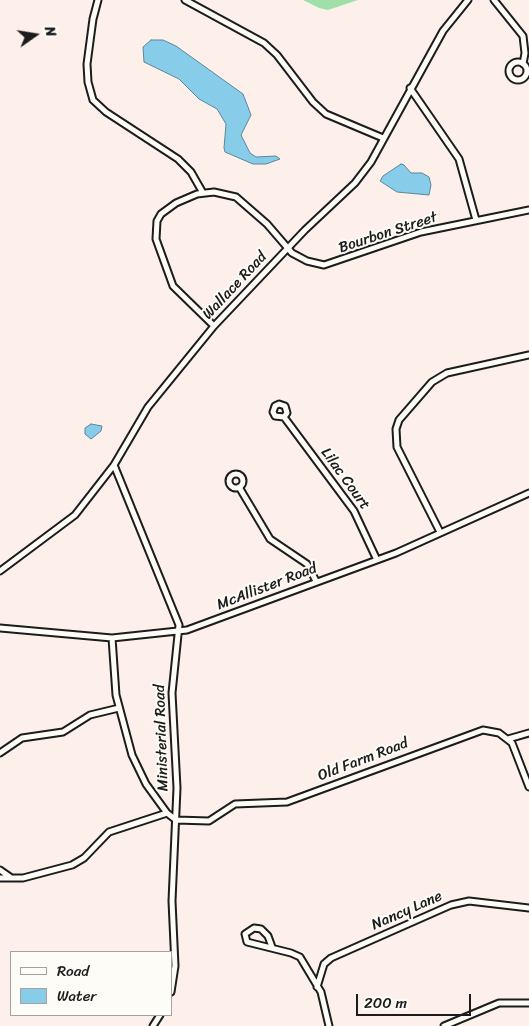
<!DOCTYPE html>
<style>
body{margin:0}
#map{position:relative;width:529px;height:1026px;overflow:hidden;background:#fdf0eb;font-family:Sriracha,sans-serif}
canvas{display:block}
.legend{position:absolute;left:10px;top:951px;width:162px;height:65px;box-sizing:border-box;background:#fdfcf7;border:1px solid #a3a29f;margin:0;padding:6px 9px;list-style:none;font-size:15px;color:#1c1c1c}
.legend li{display:flex;align-items:center;gap:10px;height:25px}
.legend b{width:25px;border:1px solid #a3a29f}
.north{position:absolute;left:10px;top:10px;width:50px;height:50px;-webkit-text-stroke:4px #fdfcf7;paint-order:stroke;rotate:77deg;font-size:14px;font-weight:700;line-height:20px;text-align:center;color:#1c1c1c}
.north::after{content:'';display:block;margin:auto;width:18px;height:22px;background:#1c1c1c;clip-path:polygon(50% 0,100% 100%,50% 72%,0 100%)}
.scale{position:absolute;left:356px;top:994px;width:115px;height:22px;box-sizing:border-box;border:2px solid #1c1c1c;border-top:0;padding-left:6px;font-size:15px;line-height:18px;white-space:nowrap;color:#1c1c1c;-webkit-text-stroke:4px #fdfcf7;paint-order:stroke}
</style>
<div id="map">
<canvas width="529" height="1026"></canvas>
<ul class="legend">
<li><b style="height:6px;background:#fdfcf7"></b>Road</li>
<li><b style="height:14px;background:#87cde9"></b>Water</li>
</ul>
<div class="north">N</div>
<div class="scale">200 m</div>
</div>
<script>
const c = document.querySelector('canvas').getContext('2d');
c.lineJoin = 'round';
function fill(path, color) { c.fillStyle = color; c.fill(path, 'evenodd'); }
const toPath = rows => new Path2D(rows.map(r => 'M' + r).join(''));
function strokePath(path, color, width, dash) { c.strokeStyle = color; c.lineWidth = width; c.lineCap = dash ? 'butt' : 'round'; c.setLineDash(dash || []); c.stroke(path); }
function write(font, color, halo, rows, align = 'center') {
  c.font = font + ' Sriracha,sans-serif'; c.lineWidth = 4; c.setLineDash([]); c.textBaseline = 'middle'; c.strokeStyle = halo; c.fillStyle = color; for (const [text, x, y, turn = 0] of rows) {
    c.save(); c.translate(x, y); c.rotate((+turn || 0) * Math.PI / 180); c.textAlign = isNaN(turn) ? turn : align; if (halo) c.strokeText(text, 0, 0); c.fillText(text, 0, 0); c.restore();
  }
}
fill(toPath([
 [303,0,358,0,328,10,319,8]
]), '#a0dfa7');
const water = toPath([
 [151,40,163,40,176,46,243,94,251,115,241,135,250,153,256,157,276,156,280,159,266,164,253,164,225,152,224,148,226,124,217,109,199,99,179,79,144,62,143,47,151,40],
 [401,164,404,165,411,173,422,173,429,177,431,185,429,195,397,192,380,181,383,176,401,164],
 [91,424,102,426,101,431,91,439,85,434,85,428,91,424]
]);
fill(water, '#87cde9');
strokePath(water, '#5c8697', 1);
const minor = toPath([
 [98,0,93,19,87,64,88,82,93,100,106,112,178,159,191,172,203,193],
 [185,0,264,43,277,55,313,102,326,114,383,138],
 [494,0,523,36,525,53,523,64],
 '509 71a9 9 0 1 1 18 0a9 9 0 1 1-18 0Z',
 [410,88,459,159,476,220],
 [214,326,173,286,156,239,157,221,161,214,176,203,197,194,214,192,236,197,267,224,292,253,307,261,324,265,421,232,529,210],
 [284,417,275,416,273,412,275,406,279,404,285,406,287,413,284,417,354,511,377,560],
 [114,465,179,625,172,693,177,788,172,901,175,966,171,992],
 '229 481a7 7 0 1 1 14 0a7 7 0 1 1-14 0Z',
 [239,487,270,539,307,564,316,581],
 [440,532,397,447,396,429,399,420,432,382,447,373,529,355],
 [0,571,75,515,114,465,148,407,214,326,305,230,355,183,371,162,443,31,468,0],
 [0,628,112,638,187,630,396,553,529,493],
 [112,638,116,695,132,755,146,784,167,813,176,820,209,821,235,804,287,802,483,730,499,733,512,743,529,787],
 [508,739,529,733],
 [0,753,22,738,63,732,90,715,119,708],
 [0,870,10,877],
 [0,878,23,878,72,865,84,858,109,832,167,813],
 [272,947,268,936,261,929,254,928,245,934,247,942,291,953,300,957,321,992,329,1026],
 [317,987,324,964,331,958,451,905,469,901,529,908],
 [153,1026,160,1015],
 [444,1026,499,1003,529,1003]
]);
strokePath(minor, '#1c1c1c', 9);
strokePath(minor, '#fdfcf7', 5);
write('15px', '#1c1c1c', '#fdfcf7', [
 ["Bourbon Street",388,233,-18],
 ["Wallace Road",235,286,-47],
 ["Lilac Court",345,479,54],
 ["McAllister Road",267,587,-21],
 ["Ministerial Road",162,738,-92],
 ["Old Farm Road",363,760,-21],
 ["Nancy Lane",407,911,-24]
]);
</script>
